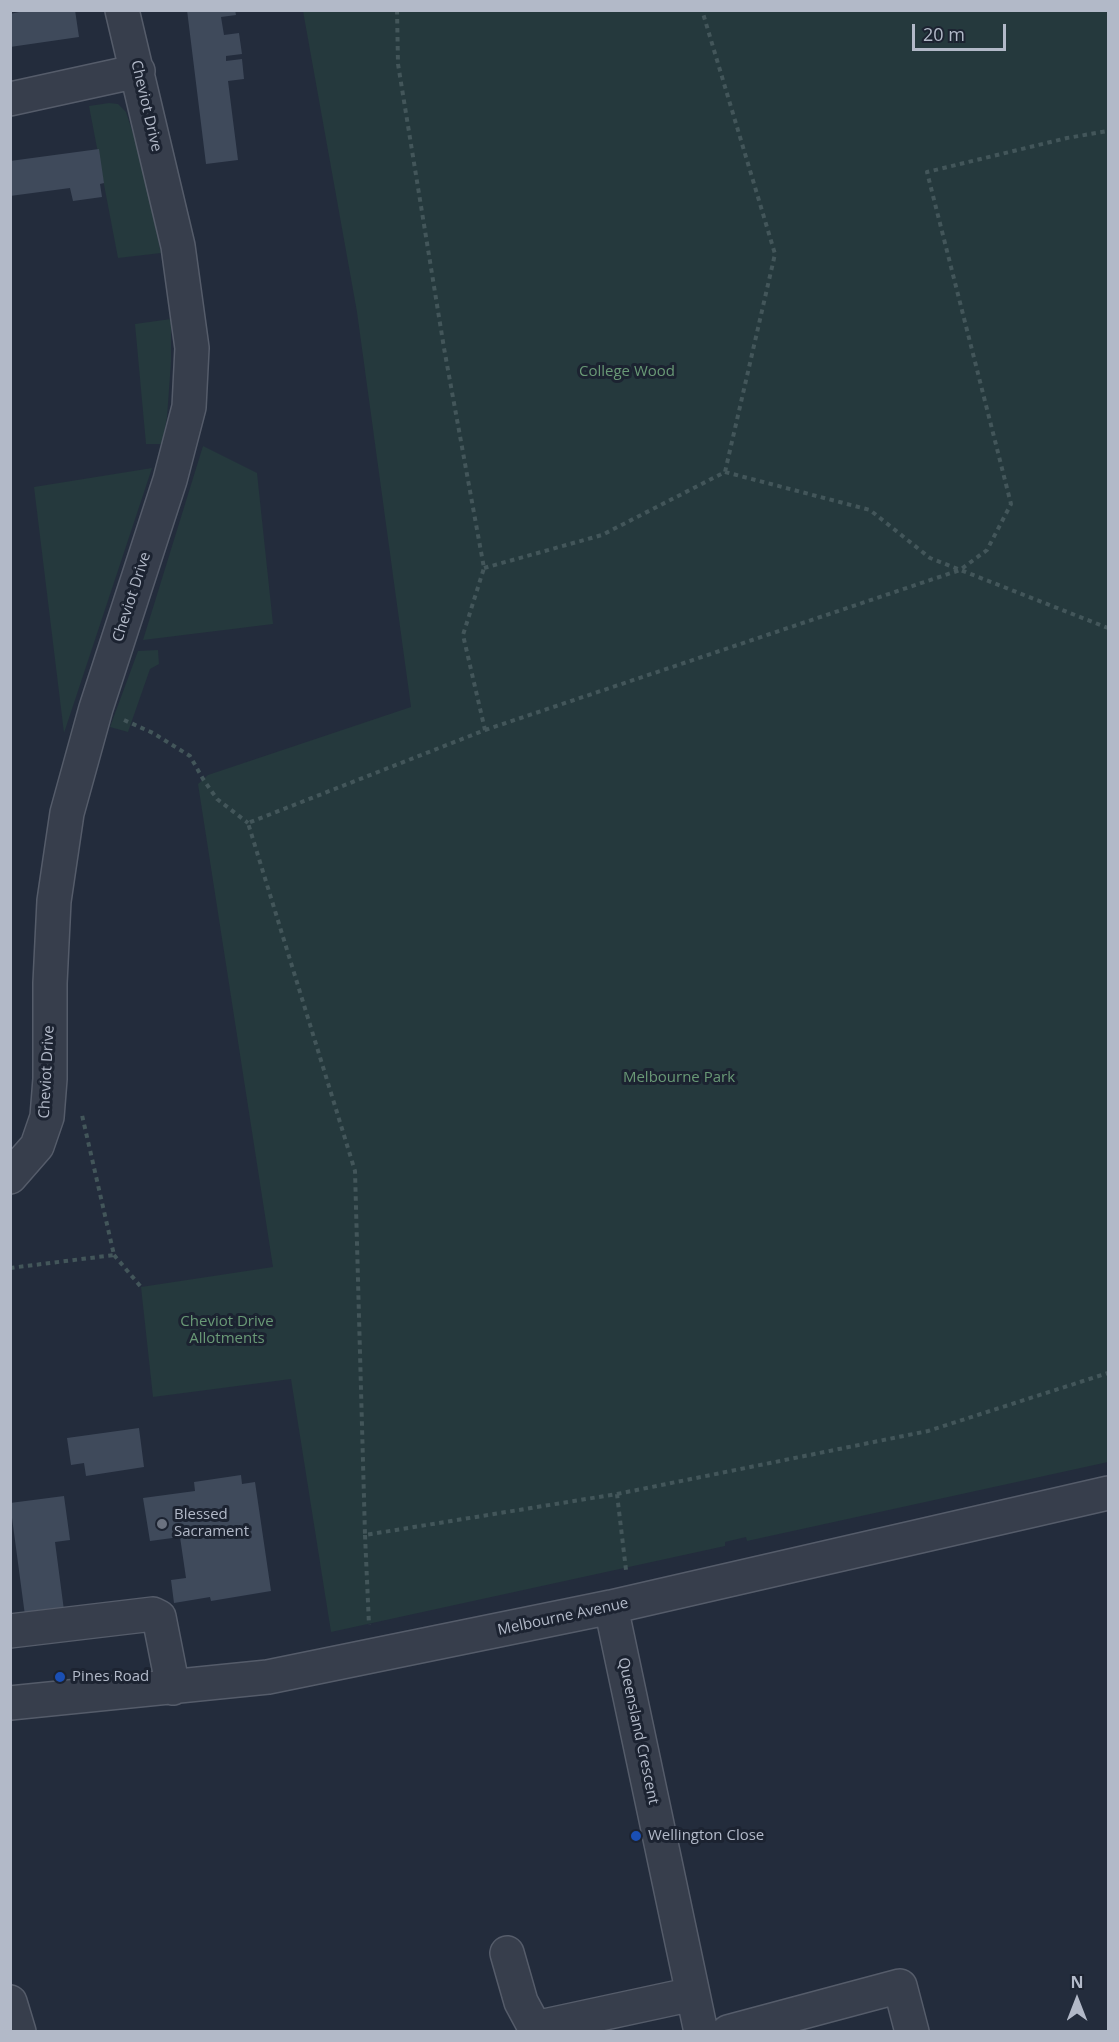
<!DOCTYPE html>
<style>
body{margin:0}
#map{position:relative;width:1119px;height:2042px;overflow:hidden;background:#232c3c;font-family:"Open Sans",sans-serif}
canvas{display:block}
.frame{position:absolute;inset:0;border:12px solid #b2b9c8;pointer-events:none}
.north{position:absolute;left:1047px;top:1970px;width:60px;height:60px;-webkit-text-stroke:4px #1c2331;paint-order:stroke;rotate:0deg;font-size:16px;font-weight:700;line-height:24px;text-align:center;color:#b2b9c8}
.north::after{content:'';display:block;margin:auto;width:21px;height:27px;background:#b2b9c8;clip-path:polygon(50% 0,100% 100%,50% 72%,0 100%)}
.scale{position:absolute;left:912px;top:24px;width:94px;height:27px;box-sizing:border-box;border:3px solid #b2b9c8;border-top:0;padding-left:8px;font-size:18px;line-height:21px;white-space:nowrap;color:#b2b9c8;-webkit-text-stroke:4px #1c2331;paint-order:stroke}
</style>
<div id="map">
<canvas width="1119" height="2042"></canvas>
<div class="frame"></div>
<div class="north">N</div>
<div class="scale">20 m</div>
</div>
<script>
const c = document.querySelector('canvas').getContext('2d');
c.lineJoin = 'round';
function fill(path, color) { c.fillStyle = color; c.fill(path, 'evenodd'); }
const toPath = rows => new Path2D(rows.map(r => 'M' + r).join(''));
function strokePath(path, color, width, dash) { c.strokeStyle = color; c.lineWidth = width; c.lineCap = dash ? 'butt' : 'round'; c.setLineDash(dash || []); c.stroke(path); }
function write(font, color, halo, rows, align = 'center') {
  c.font = font + ' "Open Sans",sans-serif'; c.lineWidth = 6; c.setLineDash([]); c.textBaseline = 'middle'; c.strokeStyle = halo; c.fillStyle = color; for (const [text, x, y, turn = 0] of rows) {
    c.save(); c.translate(x, y); c.rotate((+turn || 0) * Math.PI / 180); c.textAlign = isNaN(turn) ? turn : align; if (halo) c.strokeText(text, 0, 0); c.fillText(text, 0, 0); c.restore();
  }
}
fill(toPath([
 [303,11,1108,11,1108,1462,747,1541,746,1537,725,1542,725,1546,331,1632,291,1379,153,1397,141,1287,273,1267,198,784,208,775,411,707,357,312],
 [109,103,118,104,126,112,140,155,161,253,118,258,89,106],
 [171,319,171,362,167,417,162,444,146,444,135,324],
 [203,446,257,473,273,624,143,640],
 [152,468,64,733,34,487],
 [158,650,159,664,150,669,128,732,110,727,138,651]
]), '#25393d');
fill(toPath([
 [28,10,75,10,79,37,10,47,10,14],
 [187,10,235,10,236,15,221,17,224,35,239,33,242,54,226,56,226,61,242,59,244,79,228,81,238,160,206,164],
 [99,149,104,183,100,184,102,197,73,201,70,188,10,196,10,161],
 [139,1428,144,1467,86,1476,84,1463,71,1465,67,1438],
 [241,1475,242,1484,255,1482,271,1591,211,1601,210,1597,174,1603,171,1580,186,1578,180,1537,150,1541,143,1498,195,1491,194,1482],
 [64,1496,70,1540,55,1542,65,1618,26,1623,10,1503]
]), '#3f4a5b');
const minor = toPath([
 [10,99,138,71],
 [10,1177,37,1146,47,1117,50,1079,50,983,54,901,67,813,96,708,170,480,189,407,192,348,178,246,122,10],
 [611,1607,701,2032],
 [10,1631,153,1614,159,1617,173,1688],
 [10,1703,268,1677,611,1607,1108,1493],
 [507,1953,521,2002,535,2028],
 [10,2002,19,2032],
 [536,2032,535,2028,693,1994],
 [728,2032,900,1986,912,2032]
]);
strokePath(minor, '#555c6a', 36);
strokePath(toPath([
 [397,10,398,64,444,348,484,568,463,635,485,730,248,823,355,1171,365,1535,617,1494,626,1570],
 [725,472,870,510,930,558,1108,628],
 [484,568,602,535,725,472,775,254,702,10],
 [124,720,153,733,190,756,203,779,217,799,248,823],
 [485,730,960,570,987,550,1011,504,927,172,1067,138,1108,131],
 [114,1255,141,1287],
 [10,1268,114,1255,82,1115],
 [617,1494,928,1431,1108,1373],
 [365,1535,369,1625]
]), '#43565a', 4, [4.5, 4.5]);
strokePath(minor, '#373e4c', 33);
for (const [x, y, r, color] of [
 [162,1524,6,"#6b7280"],
 [60,1677,6,"#1a4fb4"],
 [636,1836,6,"#1a4fb4"]
]) { const dot = new Path2D(); dot.arc(x, y, r, 0, 2 * Math.PI); c.fillStyle = color; c.fill(dot); strokePath(dot, '#1c2331', 2); }
write('15px', '#b2b9c8', '#1c2331', [
 ["Cheviot Drive",146,106,77],
 ["Cheviot Drive",132,597,-72],
 ["Cheviot Drive",47,1072,-87],
 ["Melbourne Avenue",563,1617,-12],
 ["Queensland Crescent",638,1731,78]
]);
write('15px', '#699976', '#1c2331', [
 ["College Wood",627,372],
 ["Melbourne Park",679,1078],
 ["Cheviot Drive",227,1322],
 ["Allotments",227,1339]
]);
write('15px', '#b2b9c8', '#1c2331', [
 ["Blessed",174,1515],
 ["Sacrament",174,1532],
 ["Pines Road",72,1677],
 ["Wellington Close",648,1836]
], 'left');
</script>
